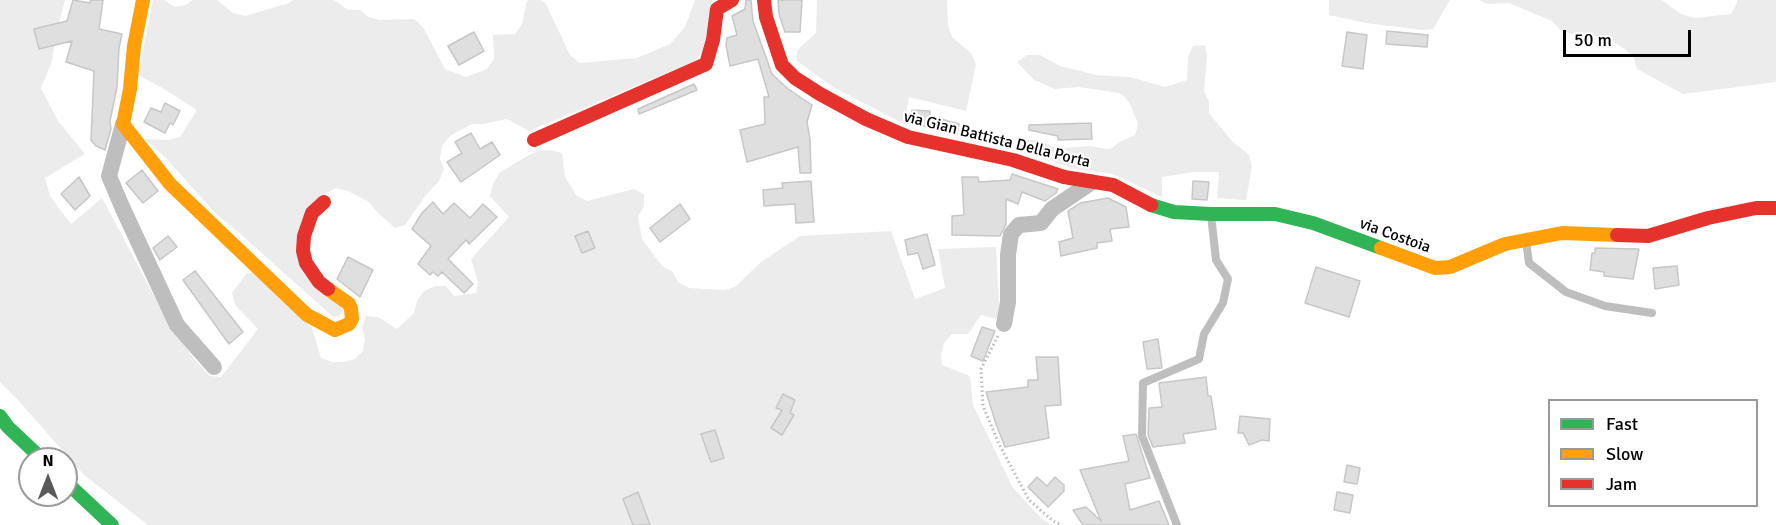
<!DOCTYPE html>
<style>
body{margin:0}
#map{position:relative;width:1776px;height:525px;overflow:hidden;background:#fff;font-family:Signika,sans-serif}
canvas{display:block}
.legend{position:absolute;left:1548px;top:399px;width:210px;height:108px;box-sizing:border-box;background:#fff;border:2px solid #999;margin:0;padding:8px 10px;list-style:none;font-size:18px;color:#000}
.legend li{display:flex;align-items:center;gap:12px;height:30px}
.legend b{width:30px;border:2px solid #999}
.north{position:absolute;left:18px;top:447px;width:60px;height:60px;box-sizing:border-box;background:#fff;border:2px solid #999;border-radius:50%;rotate:0deg;font-size:16px;font-weight:700;line-height:24px;text-align:center;color:#000}
.north::after{content:'';display:block;margin:auto;width:21px;height:27px;background:#595959;clip-path:polygon(50% 0,100% 100%,50% 72%,0 100%)}
.scale{position:absolute;left:1563px;top:30px;width:128px;height:27px;box-sizing:border-box;border:3px solid #000;border-top:0;padding-left:8px;font-size:18px;line-height:21px;white-space:nowrap;color:#000;-webkit-text-stroke:4px #fff;paint-order:stroke}
</style>
<div id="map">
<canvas width="1776" height="525"></canvas>
<ul class="legend">
<li><b style="height:8px;background:#30b455"></b>Fast</li>
<li><b style="height:8px;background:#ff9f0a"></b>Slow</li>
<li><b style="height:8px;background:#e5322d"></b>Jam</li>
</ul>
<div class="north">N</div>
<div class="scale">50 m</div>
</div>
<script>
const c = document.querySelector('canvas').getContext('2d');
c.lineJoin = 'round';
function fill(path, color) { c.fillStyle = color; c.fill(path, 'evenodd'); }
const toPath = rows => new Path2D(rows.map(r => 'M' + r).join(''));
function strokePath(path, color, width, dash) { c.strokeStyle = color; c.lineWidth = width; c.lineCap = dash ? 'butt' : 'round'; c.setLineDash(dash || []); c.stroke(path); }
function write(font, color, halo, rows, align = 'center') {
  c.font = font + ' Signika,sans-serif'; c.lineWidth = 4.5; c.setLineDash([]); c.textBaseline = 'middle'; c.strokeStyle = halo; c.fillStyle = color; for (const [text, x, y, turn = 0] of rows) {
    c.save(); c.translate(x, y); c.rotate((+turn || 0) * Math.PI / 180); c.textAlign = isNaN(turn) ? turn : align; if (halo) c.strokeText(text, 0, 0); c.fillText(text, 0, 0); c.restore();
  }
}
fill(toPath([
 [0,0,65,0,56,35,52,61,41,88,58,121,85,154,45,178,50,196,71,224,102,198,161,309,194,359,210,376,221,377,258,329,235,305,232,293,246,274,253,272,312,328,321,358,332,362,344,362,355,359,363,351,365,339,362,327,366,316,378,317,397,329,414,313,417,301,424,291,435,286,446,286,454,296,476,293,478,282,471,259,509,217,490,196,493,184,499,173,527,156,538,151,550,150,562,153,565,177,577,196,587,201,634,189,644,194,644,206,638,217,642,239,662,266,673,272,678,282,689,288,724,290,735,287,761,262,800,236,891,231,915,299,945,288,938,249,996,247,999,300,999,311,996,319,981,315,968,334,952,334,944,343,941,354,942,365,970,376,973,405,1013,488,1042,519,1052,525,148,525,84,475,19,401,0,382],
 [153,0,164,0,175,7,186,5,193,0,217,0,233,13,245,16,289,3,293,0,334,0,348,10,360,10,369,17,380,20,414,19,423,27,445,69,466,77,487,69,494,59,493,35,515,34,522,24,527,1,530,0,540,0,546,4,570,55,580,63,637,58,670,44,685,27,695,0,713,0,705,47,695,61,529,131,507,119,483,124,472,124,450,136,442,146,440,158,444,169,439,181,426,195,405,225,395,228,377,212,369,202,348,191,335,188,312,202,297,235,343,311,339,317,332,316,236,230,217,215,167,159,145,139,169,140,180,137,197,110,164,89,138,75],
 [817,0,947,0,948,25,952,37,971,53,976,64,966,111,909,97,904,124,833,87,797,61,797,50,816,33],
 [1329,0,1450,0,1433,29,1422,30,1366,23,1329,15],
 [1479,0,1662,0,1681,14,1694,18,1731,14,1737,3,1737,0,1776,0,1776,82,1683,94,1637,69,1634,58,1626,50,1607,37,1572,34,1560,30,1552,21,1509,3,1486,4],
 [1205,45,1207,56,1204,91,1209,102,1209,113,1231,140,1249,155,1252,166,1246,200,1217,198,1219,172,1194,172,1162,177,1162,197,1113,174,1071,168,1018,148,1020,142,1024,139,1042,141,1053,147,1064,148,1090,146,1107,149,1112,148,1118,143,1135,135,1138,124,1131,106,1124,96,1119,93,1079,87,1055,89,1034,80,1017,62,1027,55,1040,55,1060,66,1096,75,1130,77,1165,87,1187,80,1188,57,1193,46]
]), '#ececec');
const building = toPath([
 [73,0,90,3,90,0,103,0,99,29,122,34,119,48,117,87,110,121,111,129,105,150,96,146,91,140,94,71,66,62,72,41,39,49,34,29,67,21,73,0],
 [746,0,751,0,753,21,772,74,788,89,812,105,807,122,810,139,811,173,800,173,798,147,747,162,740,130,765,124,764,97,769,97,758,59,730,66,726,45,727,38,737,35,732,16,745,9,746,0],
 [778,0,802,0,800,32,785,32,779,14,778,0],
 [1387,31,1428,35,1427,47,1386,44,1387,31],
 [474,32,484,51,459,65,448,46,474,32],
 [1347,32,1367,35,1363,69,1342,66,1347,32],
 [694,84,697,90,639,114,638,109,694,84],
 [165,103,180,111,173,125,170,123,165,133,144,122,151,108,161,112,165,103],
 [912,110,930,111,930,116,959,124,957,134,910,123,912,110],
 [1091,123,1092,139,1058,140,1058,136,1029,130,1029,125,1091,123],
 [471,133,480,149,492,142,500,155,461,182,447,162,462,153,455,142,471,133],
 [142,170,158,191,143,203,126,183,142,170],
 [1012,174,1058,189,1056,193,1045,201,1022,192,1018,204,1006,199,1006,224,1000,236,952,235,952,216,964,215,962,177,978,177,979,182,1010,180,1012,174],
 [79,177,90,196,75,210,61,194,79,177],
 [811,181,814,222,796,223,795,204,764,206,763,190,783,188,782,183,811,181],
 [1193,181,1209,182,1207,200,1192,199,1193,181],
 [1108,198,1126,207,1129,227,1110,229,1112,241,1097,243,1097,248,1061,256,1059,242,1073,238,1068,211,1080,203,1108,198],
 [433,202,443,214,454,203,470,218,483,204,497,217,469,244,466,240,448,259,473,284,464,293,442,272,438,276,433,272,430,275,418,264,431,246,412,229,422,213,433,202],
 [680,204,690,219,660,242,650,228,680,204],
 [588,231,595,248,582,253,575,236,588,231],
 [927,234,935,265,923,269,918,253,908,255,905,240,927,234],
 [168,236,177,247,160,260,153,248,168,236],
 [1595,248,1639,249,1633,279,1604,276,1604,272,1590,270,1592,253,1595,253,1595,248],
 [348,257,373,270,360,297,337,279,348,257],
 [1677,266,1679,285,1655,289,1653,268,1677,266],
 [1316,267,1360,281,1349,317,1305,303,1316,267],
 [195,271,243,332,229,344,183,280,195,271],
 [982,327,995,331,983,361,971,356,982,327],
 [1158,339,1162,368,1147,369,1143,342,1158,339],
 [1036,357,1058,357,1061,405,1045,406,1049,438,1005,447,996,424,986,392,1028,387,1028,380,1038,380,1036,357],
 [1206,377,1208,396,1211,396,1216,429,1183,434,1185,443,1153,447,1148,435,1149,408,1162,407,1159,383,1206,377],
 [783,394,795,400,790,413,794,415,782,435,771,428,782,410,776,408,783,394],
 [1240,416,1270,419,1269,441,1262,440,1249,445,1243,433,1238,433,1240,416],
 [715,430,724,458,711,462,701,434,715,430],
 [1136,434,1150,478,1125,484,1130,510,1159,501,1169,525,1083,525,1073,510,1086,507,1101,521,1080,470,1129,461,1123,436,1136,434],
 [1347,465,1360,468,1357,484,1344,482,1347,465],
 [1037,477,1047,486,1055,477,1064,485,1064,491,1048,507,1028,487,1037,477],
 [638,492,650,525,633,525,623,499,638,492],
 [1337,492,1353,495,1350,513,1334,510,1337,492]
]);
fill(building, '#dfdfdf');
strokePath(building, '#c7c7c7', 1.5);
strokePath(toPath([
 [998,336,981,369,983,406,999,444,1029,500,1053,521,1062,525]
]), '#b9b9b9', 3, [1.5, 3]);
strokePath(toPath([
 [1526,240,1529,263,1566,292,1605,306,1652,313],
 [1177,525,1142,436,1143,383,1199,359,1204,334,1223,303,1228,279,1216,260,1211,215]
]), '#bebebe', 8);
strokePath(toPath([
 [123,124,109,176,123,209,177,325,214,367],
 [1004,324,1008,302,1008,255,1011,234,1019,225,1041,223,1052,209,1092,182]
]), '#bebebe', 16);
strokePath(toPath([
 [1151,205,1174,212,1211,214,1275,214,1313,223,1381,248],
 [0,416,8,427,42,459],
 [66,482,112,525]
]), '#30b455', 14);
strokePath(toPath([
 [143,0,134,46,130,89,123,124,170,184,307,315,335,330,349,324,352,319,351,309,349,304,328,289],
 [1381,248,1435,268,1450,267,1505,244,1562,233,1617,235]
]), '#ff9f0a', 14);
strokePath(toPath([
 [764,0,766,17,782,65,795,78,820,94,866,119,908,137,1013,160,1064,177,1113,185,1151,205],
 [534,140,706,64,713,40,717,9,732,0],
 [324,202,312,213,304,236,303,251,306,263,319,282,328,289],
 [1617,235,1648,236,1708,218,1756,208,1776,208]
]), '#e5322d', 14);
write('16px', '#000', '#fff', [
 ["via Gian Battista Della Porta",997,140,14],
 ["via Costoia",1395,236,20]
]);
</script>
